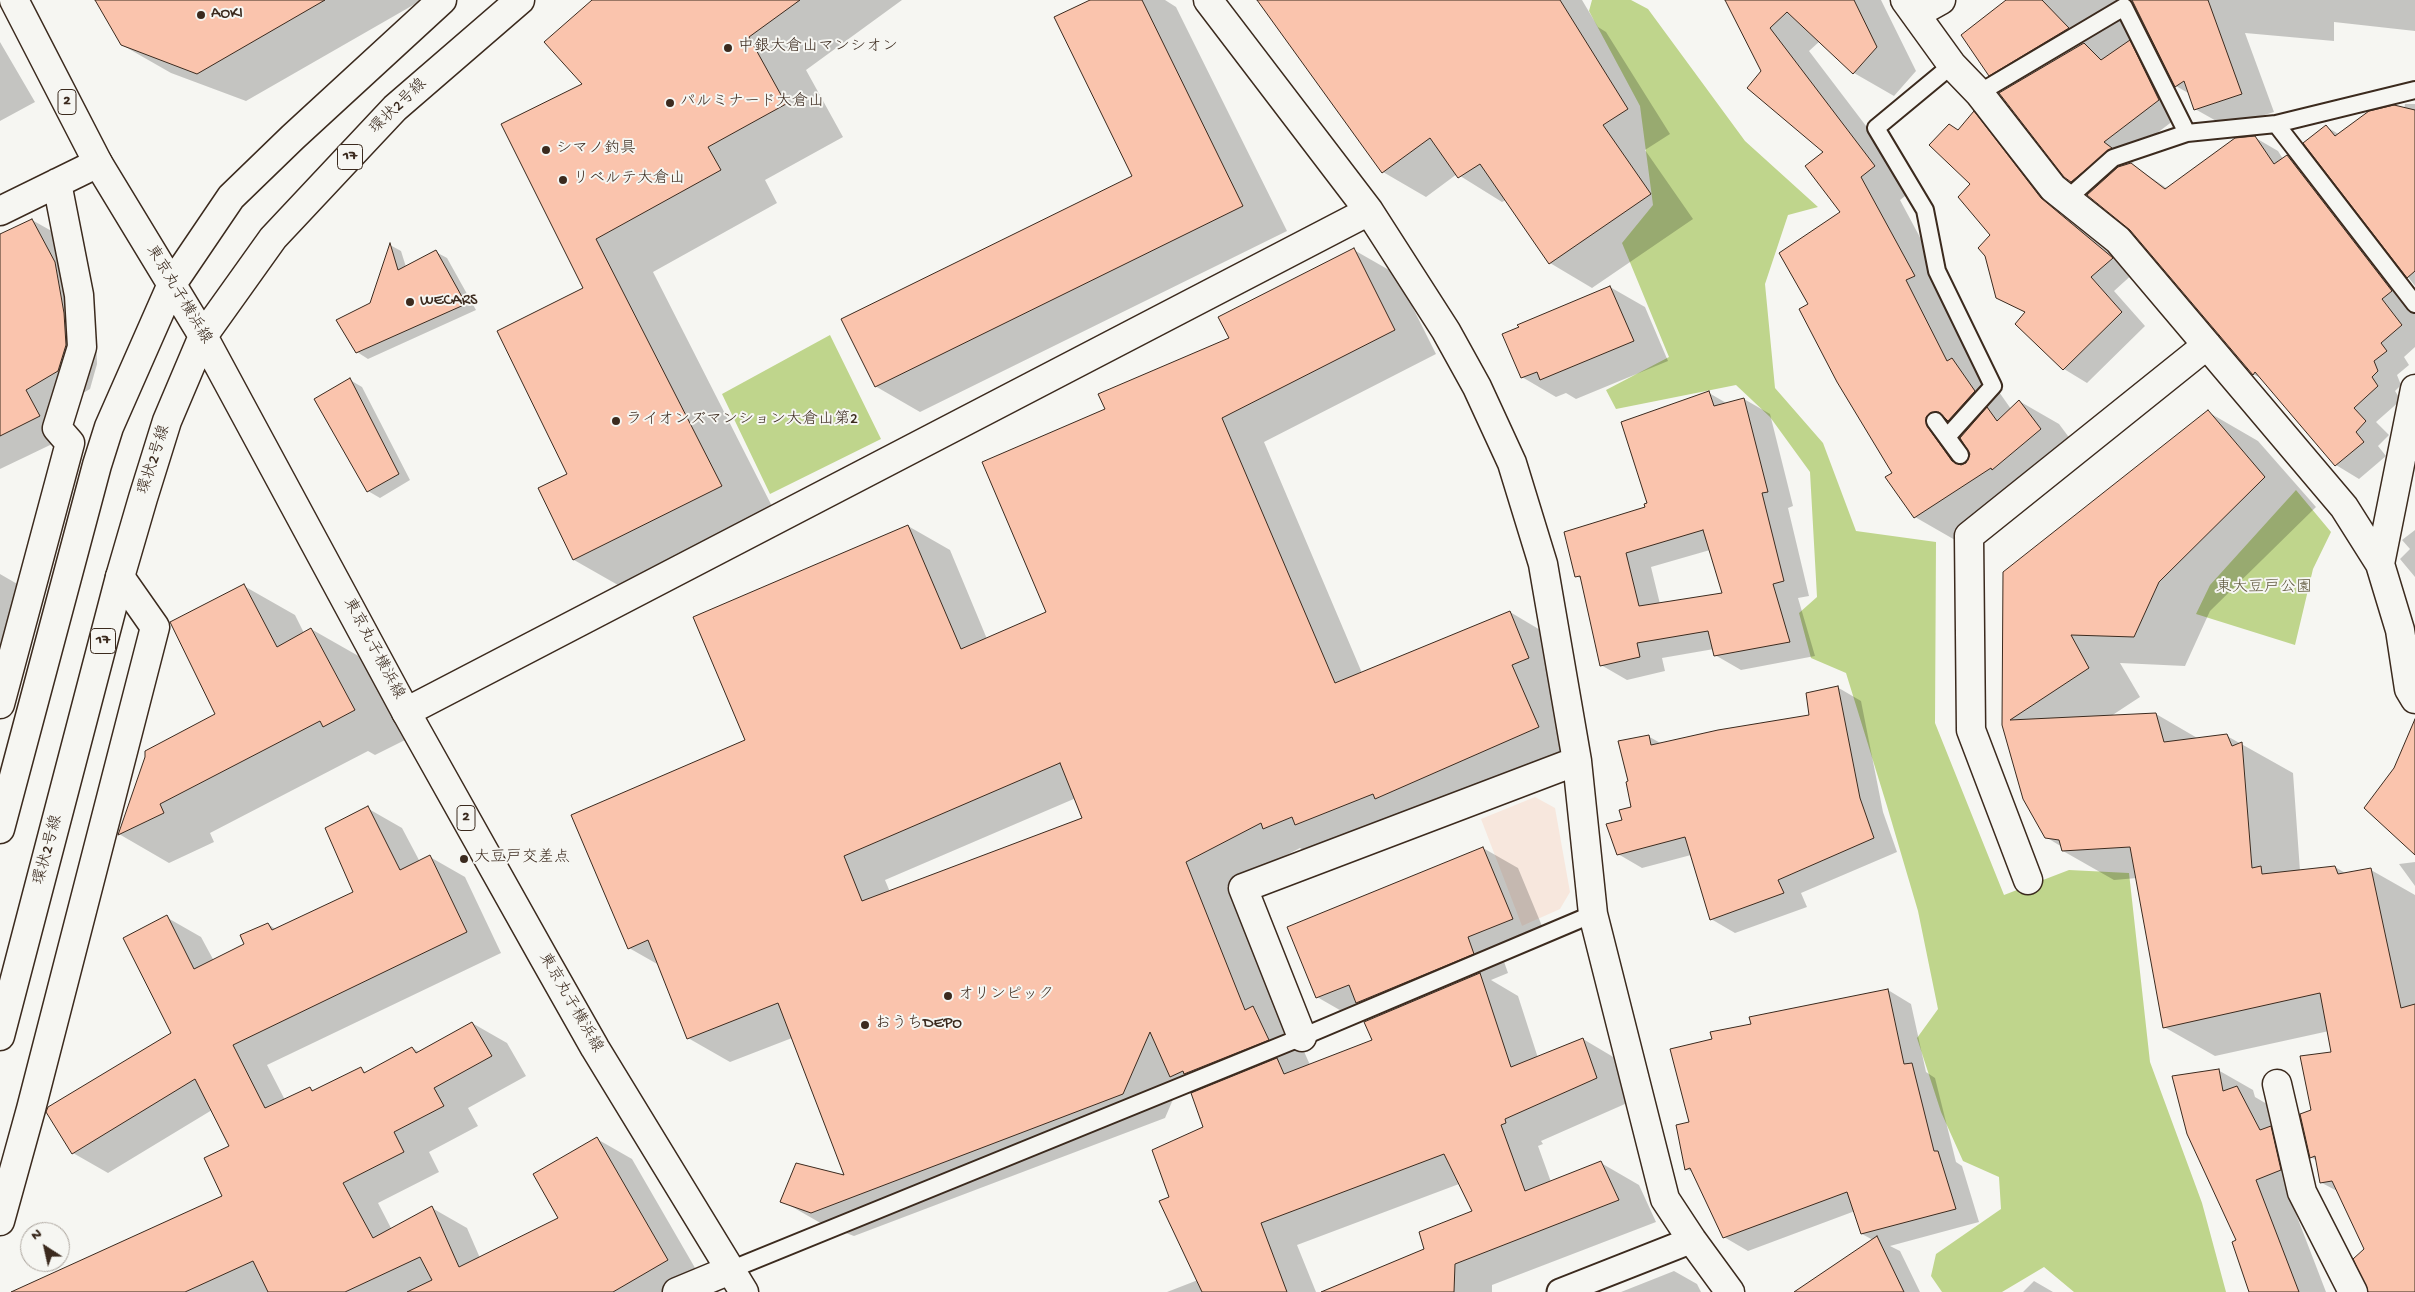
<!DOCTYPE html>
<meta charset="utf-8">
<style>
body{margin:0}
#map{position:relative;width:2415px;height:1292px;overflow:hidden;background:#f6f6f2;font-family:"Gochi Hand",sans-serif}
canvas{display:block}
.north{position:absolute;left:20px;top:1222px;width:50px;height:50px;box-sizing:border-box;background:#f6f6f2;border:1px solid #aba49d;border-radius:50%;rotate:325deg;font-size:14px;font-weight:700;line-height:20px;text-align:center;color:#3b2a1e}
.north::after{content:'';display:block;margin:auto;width:18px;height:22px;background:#3b2a1e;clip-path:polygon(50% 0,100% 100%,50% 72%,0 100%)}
</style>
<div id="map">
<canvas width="2415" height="1292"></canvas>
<div class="north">N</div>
</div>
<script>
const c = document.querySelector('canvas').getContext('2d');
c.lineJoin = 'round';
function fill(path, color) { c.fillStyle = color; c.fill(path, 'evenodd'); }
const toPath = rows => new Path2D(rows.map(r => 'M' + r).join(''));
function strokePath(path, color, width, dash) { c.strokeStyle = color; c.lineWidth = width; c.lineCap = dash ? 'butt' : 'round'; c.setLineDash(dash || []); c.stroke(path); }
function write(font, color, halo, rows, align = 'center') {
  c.font = font + ' "Gochi Hand","Klee One",sans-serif'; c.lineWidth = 4; c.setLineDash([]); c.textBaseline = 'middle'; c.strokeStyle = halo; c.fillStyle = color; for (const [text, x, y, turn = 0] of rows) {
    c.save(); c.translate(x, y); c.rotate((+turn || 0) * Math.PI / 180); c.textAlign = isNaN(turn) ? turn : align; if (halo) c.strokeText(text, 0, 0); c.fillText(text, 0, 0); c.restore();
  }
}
fill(toPath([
 [1535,797,1555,808,1570,892,1560,909,1522,926,1481,819]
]), '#f7e7dd');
fill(toPath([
 [1592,0,1631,0,1648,9,1745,141,1818,207,1788,215,1765,284,1775,388,1823,443,1856,531,1936,542,1935,723,2004,895,2069,870,2129,873,2150,1062,2202,1203,2226,1292,2074,1292,2044,1267,2002,1292,1942,1292,1931,1276,1936,1254,2001,1209,1999,1177,1963,1161,1941,1112,1917,1038,1938,1009,1918,911,1887,806,1846,673,1811,658,1799,613,1817,597,1810,472,1770,417,1736,385,1616,409,1606,390,1669,357,1622,243,1653,205,1640,106,1589,11],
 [830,335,881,439,770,494,722,394],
 [2296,490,2331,532,2313,569,2295,645,2196,614,2210,585]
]), '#bfd58c');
fill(toPath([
 [96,0,422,0,246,101,171,73,122,45],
 [593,0,902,0,806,70,843,137,765,180,777,203,653,272,778,518,632,593,574,560,539,489,569,475,585,288,584,85],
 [1093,0,1165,0,1176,7,1287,231,920,412,875,386,1134,177],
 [1258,0,1582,0,1598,27,1606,32,1670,134,1645,150,1693,219,1592,288,1550,263,1506,200,1502,202,1457,174,1426,197,1383,172],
 [1727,0,1881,0,1916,71,1894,96,1854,73,1820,41,1809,51,1914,189,1900,200,1953,299,1992,382,2011,409,2019,401,2059,424,2080,452,2030,490,1955,540,1915,517,1810,304,1842,212,1825,152,1762,72],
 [2008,0,2415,0,2415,31,2334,22,2334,41,2245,33,2274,112,2227,127,2195,109,2190,94,2176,86,2144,21,2130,29,2182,114,2127,156,2134,162,2131,164,2168,189,2254,137,2278,151,2283,159,2287,156,2311,170,2415,305,2415,347,2404,357,2409,365,2397,375,2401,385,2395,391,2401,400,2376,422,2389,435,2378,446,2386,456,2359,479,2336,465,2263,379,2253,374,2131,229,2091,193,2072,181,2011,87,1990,75],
 [0,42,35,102,0,121],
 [2405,104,2415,104,2415,286,2305,143,2327,127,2340,135,2404,109],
 [1974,113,1997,127,2135,272,2114,291,2145,326,2087,383,2064,369,2017,324,2026,313,1997,297,1992,235,1972,183,1959,131],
 [32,220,64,238,86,281,96,332,97,364,90,389,57,408,71,435,0,469,0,236],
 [390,245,401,251,406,267,436,252,447,258,476,310,368,359,357,352],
 [1354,250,1396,274,1436,354,1264,442,1362,673,1510,612,1552,637,1580,751,1306,852,1300,848,1227,886,1282,1024,1295,1031,1310,1065,1373,1041,1381,1016,1370,1010,1352,1017,1317,997,1483,848,1518,868,1547,938,1502,956,1508,973,1491,980,1518,996,1538,1058,1583,1039,1620,1061,1634,1100,1541,1141,1543,1144,1538,1146,1551,1182,1601,1163,1639,1185,1656,1222,1492,1285,1492,1292,1322,1292,1425,1249,1473,1212,1459,1184,1297,1245,1316,1292,1167,1292,1198,1280,1171,1198,1204,1128,1198,1091,1181,1081,1165,1118,854,1236,824,1225,782,1201,846,1177,792,1038,730,1062,688,1038,659,965,629,948,747,741,908,526,950,550,987,639,1048,613,1106,410,1231,339],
 [1076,798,1084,819,890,892,885,880],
 [1610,287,1645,307,1668,361,1576,399,1566,393,1556,397,1522,377],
 [350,380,362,387,410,480,380,498,368,491],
 [1709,393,1728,404,1744,399,1770,414,1793,506,1788,508,1809,596,1798,598,1815,656,1741,670,1715,655,1714,649,1662,658,1665,671,1627,680,1601,665,1582,579,1576,576,1647,508],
 [1710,550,1723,594,1660,604,1651,567],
 [2208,412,2258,441,2316,507,2210,611,2185,666,2120,663,2140,697,2111,716,2156,714,2199,739,2227,736,2293,773,2300,871,2335,867,2347,874,2371,870,2415,895,2415,1292,2385,1292,2339,1192,2322,1183,2317,1161,2311,1157,2312,1111,2333,1053,2329,1031,2215,1056,2164,1027,2137,878,2114,880,2063,851,2062,847,2046,837,2004,725],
 [2415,530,2415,577,2400,559,2410,549,2402,540],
 [0,574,19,585,0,664],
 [244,586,295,615,304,633,311,629,362,658,405,740,375,755,368,751,210,833,214,842,169,863,119,834,217,715],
 [1837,687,1861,701,1883,812,1897,852,1801,893,1807,907,1735,933,1711,919,1691,855,1642,868,1618,854,1623,821,1633,807,1648,736,1662,744,1810,716],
 [367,808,402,828,420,862,430,857,465,877,501,953,267,1065,285,1100,310,1088,314,1091,360,1069,367,1073,412,1048,420,1052,472,1023,507,1043,526,1076,468,1108,478,1126,429,1152,439,1172,378,1203,392,1230,432,1208,467,1228,480,1258,560,1219,597,1139,632,1159,702,1280,682,1292,14,1292,224,1196,231,1147,212,1110,108,1173,73,1153,173,1033,166,917,201,937,214,961,246,944,268,924,277,930,354,893],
 [2415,862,2415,886,2399,864],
 [1888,990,1911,1004,1926,1072,1935,1078,1956,1162,1962,1166,1979,1222,1890,1246,1900,1251,1920,1292,1796,1292,1873,1240,1862,1234,1855,1211,1748,1251,1724,1237,1693,1172,1686,1169,1691,1123,1713,1040,1752,1025],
 [2218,1070,2253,1090,2255,1097,2272,1107,2315,1190,2291,1201,2326,1292,2250,1292,2238,1241],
 [1674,1271,1697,1284,1701,1292,1621,1292],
 [2034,1281,2053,1292,2023,1292]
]), '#0003');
const building = toPath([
 [95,0,325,0,197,74,121,45,95,0],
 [592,0,800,0,749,37,786,104,708,147,721,170,596,239,722,486,573,560,538,488,567,474,497,331,583,288,501,124,582,84,544,42,592,0],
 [1090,0,1142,0,1243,206,875,387,841,319,1132,176,1054,17,1090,0],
 [1257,0,1560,0,1628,109,1603,125,1651,194,1549,264,1480,164,1458,178,1430,138,1382,173,1257,0],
 [1725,0,1854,0,1877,47,1853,74,1787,12,1770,28,1875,166,1861,177,1915,276,1906,280,1947,361,1952,358,1975,391,1948,421,1939,412,1930,413,1926,417,1927,426,1952,461,1961,465,1966,463,1970,454,1960,438,1987,407,1997,421,2019,400,2041,429,1992,470,1991,468,1914,518,1885,477,1892,473,1837,382,1799,309,1808,304,1779,253,1840,212,1805,166,1823,152,1747,88,1761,71,1725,0],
 [2006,0,2042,0,2069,28,1989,76,1961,35,2006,0],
 [2132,0,2208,0,2242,94,2194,110,2184,81,2175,87,2132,0],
 [2130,40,2159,100,2104,142,2112,148,2071,182,2064,177,1999,93,2084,43,2101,60,2130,40],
 [2394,105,2415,110,2415,271,2407,278,2303,143,2326,125,2335,136,2369,111,2394,105],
 [1974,111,2041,198,2113,258,2091,277,2122,312,2063,370,2015,324,2025,312,1996,298,1985,256,1978,248,1990,235,1958,197,1970,184,1929,145,1949,124,1958,130,1974,111],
 [2255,136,2274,164,2287,155,2392,291,2382,299,2402,325,2381,343,2387,351,2374,361,2378,371,2372,377,2378,386,2354,408,2366,421,2356,432,2364,442,2335,466,2255,372,2253,375,2130,230,2087,195,2118,167,2131,163,2165,189,2235,138,2255,136],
 [32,219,55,262,64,313,66,345,58,371,26,390,40,416,0,436,0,234,32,219],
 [390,243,398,270,436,250,466,304,356,353,336,320,370,303,390,243],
 [1354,248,1395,330,1222,418,1335,683,1510,611,1529,658,1512,665,1539,727,1375,799,1373,794,1295,825,1292,817,1263,829,1261,823,1186,862,1245,1010,1253,1006,1269,1040,1184,1074,1183,1071,1170,1077,1150,1032,1123,1094,811,1213,780,1202,796,1163,844,1175,778,1003,687,1039,648,940,628,949,571,815,745,740,693,617,812,566,908,525,961,649,1046,612,982,462,1105,409,1098,394,1229,338,1218,317,1354,248],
 [1060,763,1082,818,862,901,844,856,1060,763],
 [1610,286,1634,341,1540,380,1537,372,1521,378,1502,334,1519,327,1517,325,1610,286],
 [350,378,399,474,367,492,314,399,350,378],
 [1709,391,1714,406,1744,398,1768,492,1762,493,1784,581,1773,584,1790,642,1714,656,1708,631,1637,643,1640,657,1600,666,1580,576,1575,577,1564,532,1645,507,1644,504,1647,503,1621,422,1709,391],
 [1703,530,1722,593,1639,606,1626,553,1703,530],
 [2208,410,2265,477,2159,582,2134,637,2071,635,2089,668,2010,720,2156,713,2164,742,2227,734,2232,746,2242,742,2252,868,2261,866,2262,874,2335,866,2338,874,2371,868,2401,1008,2415,1004,2415,1292,2368,1292,2353,1259,2364,1249,2332,1181,2320,1183,2315,1156,2310,1158,2300,1114,2311,1110,2300,1056,2331,1052,2320,993,2163,1028,2130,847,2062,851,2059,840,2045,838,2023,799,2002,725,2003,572,2208,410],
 [244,584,277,647,311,628,355,710,323,727,320,721,160,804,164,813,118,835,145,757,145,751,215,714,170,622,244,584],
 [1838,686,1860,798,1874,838,1778,880,1784,893,1710,920,1685,837,1617,855,1606,824,1622,820,1619,810,1631,807,1626,782,1628,781,1618,741,1649,735,1651,745,1718,730,1809,715,1806,693,1838,686],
 [2415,719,2415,855,2364,808,2394,768,2415,719],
 [368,806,400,870,430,855,467,932,233,1045,265,1108,310,1087,312,1091,361,1067,364,1073,412,1047,416,1053,472,1022,492,1056,434,1088,444,1106,394,1132,404,1152,343,1183,373,1238,432,1206,459,1267,558,1218,533,1174,597,1137,668,1260,613,1292,407,1292,432,1280,420,1257,345,1292,268,1292,253,1261,185,1292,11,1292,222,1196,204,1158,229,1146,195,1079,72,1154,46,1112,48,1107,171,1033,123,938,167,915,194,969,244,944,240,935,268,923,272,930,353,892,325,828,368,806],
 [1483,847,1513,919,1468,937,1474,954,1356,1003,1349,985,1316,998,1287,927,1483,847],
 [1480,973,1511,1067,1583,1038,1597,1078,1505,1119,1506,1123,1501,1125,1525,1191,1601,1161,1619,1200,1455,1264,1454,1292,1321,1292,1424,1249,1419,1232,1472,1211,1444,1154,1261,1223,1287,1292,1202,1292,1159,1201,1169,1197,1152,1150,1203,1127,1191,1093,1277,1058,1284,1074,1372,1040,1364,1022,1480,973],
 [1888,989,1904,1064,1912,1063,1934,1151,1938,1151,1956,1209,1861,1234,1847,1192,1723,1238,1690,1168,1685,1170,1676,1125,1689,1122,1670,1049,1712,1039,1710,1032,1751,1024,1749,1017,1888,989],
 [2219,1069,2223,1091,2237,1086,2260,1130,2271,1126,2281,1170,2256,1180,2299,1292,2249,1292,2232,1242,2236,1240,2187,1134,2172,1076,2219,1069],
 [1877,1236,1904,1292,1794,1292,1877,1236]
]);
fill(building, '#fac4ad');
strokePath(building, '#3b2a1e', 1);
const service = toPath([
 [1979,93,2124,7,2187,133],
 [2276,124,2415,304],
 [2067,199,2113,158,2187,133,2276,124,2415,90],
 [1935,421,1960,455],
 [1947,437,1993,386,1937,271,1925,210,1876,128,1952,65],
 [730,1270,1302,1037,1593,914]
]);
const pedestrian = toPath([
 [1560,1292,1692,1240]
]);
const minor = toPath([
 [1208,0,1369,211,1446,331,1477,387,1512,463,1543,564,1577,761,1593,914,1665,1199,1692,1240,1730,1292],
 [1905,0,1952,65,1979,93,2053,188,2118,240,2344,507,2380,564,2400,630,2409,689,2415,699],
 [1916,14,1941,0],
 [0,211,98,163],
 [2380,564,2415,389],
 [0,704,70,443,57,428,82,347,79,295,57,183],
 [406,712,1369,211],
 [2028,880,1971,730,1969,536,2207,345],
 [1302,1037,1243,888,1577,761],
 [2277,1084,2302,1192,2353,1292],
 [0,1221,31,1109,155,627,120,577],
 [677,1292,730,1270]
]);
const primary = toPath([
 [14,0,98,163,203,336,406,712,544,958,595,1048,744,1292],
 [0,829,97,465,109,427,172,284,231,197,293,137,442,0],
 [0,1036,120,577,143,498,167,421,203,336,273,238,395,108,520,0]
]);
strokePath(service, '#3b2a1e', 20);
strokePath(pedestrian, '#3b2a1e', 29);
strokePath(minor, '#3b2a1e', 31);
strokePath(primary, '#3b2a1e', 31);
strokePath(service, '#f6f6f2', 16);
strokePath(pedestrian, '#f6f6f2', 25);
strokePath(minor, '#f6f6f2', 28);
strokePath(primary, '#f6f6f2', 28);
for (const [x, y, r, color] of [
 [201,15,5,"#3b2a1e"],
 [728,48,5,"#3b2a1e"],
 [670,103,5,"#3b2a1e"],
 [546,150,5,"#3b2a1e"],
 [563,180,5,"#3b2a1e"],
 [410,302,5,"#3b2a1e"],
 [616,421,5,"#3b2a1e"],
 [464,859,5,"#3b2a1e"],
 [948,996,5,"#3b2a1e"],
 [865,1025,5,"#3b2a1e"]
]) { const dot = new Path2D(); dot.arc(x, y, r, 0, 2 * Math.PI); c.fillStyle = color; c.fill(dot); strokePath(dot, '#f6f6f2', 2); }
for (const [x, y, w] of [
 [67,102,18],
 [350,157,25],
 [103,641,25],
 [466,818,18]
]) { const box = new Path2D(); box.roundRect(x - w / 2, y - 12.5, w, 25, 4); c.fillStyle = '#f6f6f2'; c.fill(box); strokePath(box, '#3b2a1e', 1); }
write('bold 15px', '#3b2a1e', null, [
 ["2",67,102],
 ["17",350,157],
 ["17",103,641],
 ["2",466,818]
]);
write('16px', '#3b2a1e', '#f6f6f2', [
 ["AOKI",211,15],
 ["中銀大倉山マンシオン",738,48],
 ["パルミナード大倉山",680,103],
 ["シマノ釣具",556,150],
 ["リベルテ大倉山",573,180],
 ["WECARS",420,302],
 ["ライオンズマンション大倉山第2",626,421],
 ["大豆戸交差点",474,859],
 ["オリンピック",958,996],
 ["おうちDEPO",875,1025]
], 'left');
write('16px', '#3b2a1e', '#f6f6f2', [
 ["環状2号線",399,107,-44],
 ["東京丸子横浜線",178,295,59],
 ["環状2号線",155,460,-72],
 ["東京丸子横浜線",373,649,62],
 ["環状2号線",49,850,-75],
 ["東京丸子横浜線",570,1003,60]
]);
write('16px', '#5c553a', '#f6f6f2', [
 ["東大豆戸公園",2264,589]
]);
</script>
